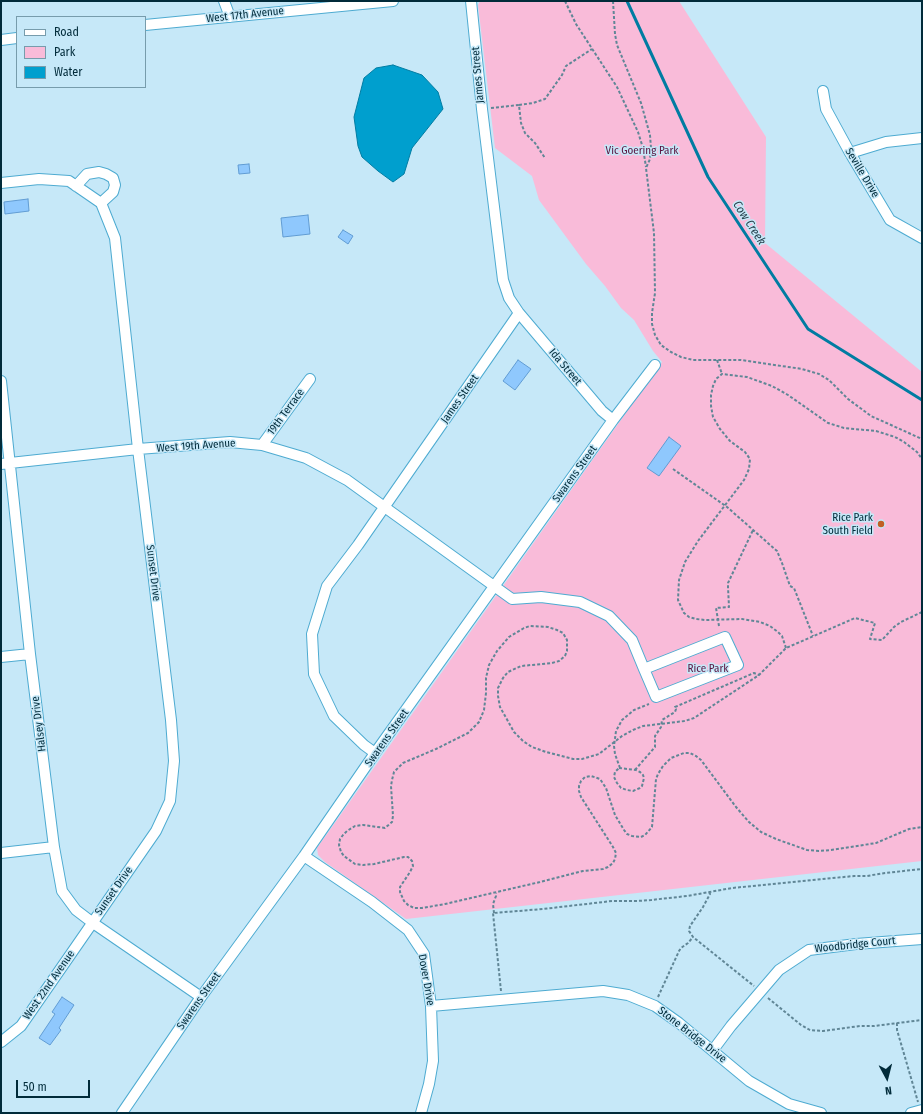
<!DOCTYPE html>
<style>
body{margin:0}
#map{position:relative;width:923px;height:1114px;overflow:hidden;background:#c6e8f8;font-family:"Fira Sans Condensed",sans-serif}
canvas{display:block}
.frame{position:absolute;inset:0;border:2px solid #012b3a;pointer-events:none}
.legend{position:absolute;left:16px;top:16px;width:130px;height:72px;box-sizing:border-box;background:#c6e8f8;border:1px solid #779cac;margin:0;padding:5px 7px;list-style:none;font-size:12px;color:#012b3a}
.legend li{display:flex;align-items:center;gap:8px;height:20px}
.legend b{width:20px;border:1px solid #779cac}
.north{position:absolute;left:867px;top:1058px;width:40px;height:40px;-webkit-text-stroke:3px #c6e8f8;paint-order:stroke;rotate:173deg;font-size:11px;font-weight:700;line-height:16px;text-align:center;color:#012b3a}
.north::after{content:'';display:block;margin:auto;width:14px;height:18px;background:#012b3a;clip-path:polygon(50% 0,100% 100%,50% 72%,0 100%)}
.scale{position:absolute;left:16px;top:1080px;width:74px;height:18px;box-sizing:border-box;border:2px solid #012b3a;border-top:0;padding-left:5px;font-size:12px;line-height:14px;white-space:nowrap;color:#012b3a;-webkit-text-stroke:3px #c6e8f8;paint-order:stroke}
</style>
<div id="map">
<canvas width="923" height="1114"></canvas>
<div class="frame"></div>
<ul class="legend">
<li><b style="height:5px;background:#fff"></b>Road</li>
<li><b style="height:11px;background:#f9bbd9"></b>Park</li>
<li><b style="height:11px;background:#009fce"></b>Water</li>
</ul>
<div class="north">N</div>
<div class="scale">50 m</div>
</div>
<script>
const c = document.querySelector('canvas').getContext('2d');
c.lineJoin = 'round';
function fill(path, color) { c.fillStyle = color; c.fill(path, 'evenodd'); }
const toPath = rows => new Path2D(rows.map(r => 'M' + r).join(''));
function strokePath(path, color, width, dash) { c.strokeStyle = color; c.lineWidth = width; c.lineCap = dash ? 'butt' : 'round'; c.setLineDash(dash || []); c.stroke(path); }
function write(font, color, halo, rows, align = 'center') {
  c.font = font + ' "Fira Sans Condensed",sans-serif'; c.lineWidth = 3; c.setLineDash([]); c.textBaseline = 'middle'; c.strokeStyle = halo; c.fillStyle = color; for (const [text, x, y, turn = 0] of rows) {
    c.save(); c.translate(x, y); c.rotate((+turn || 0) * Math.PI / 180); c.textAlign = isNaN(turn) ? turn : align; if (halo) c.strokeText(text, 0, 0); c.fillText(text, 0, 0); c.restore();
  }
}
fill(toPath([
 [480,1,679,1,766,137,765,243,922,372,922,861,406,919,325,862,318,855,317,848,662,362,653,351,634,320,621,308,605,286,586,264,539,200,532,176,495,148,478,5]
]), '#f9bbd9');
const water = toPath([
 [393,65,422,75,438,92,443,109,412,148,404,174,393,182,378,171,362,157,358,146,354,117,364,78,376,68,393,65]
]);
fill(water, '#009fce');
strokePath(water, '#007ca2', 1);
strokePath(toPath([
 [627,1,708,177,808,329,922,400]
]), '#007ca2', 3);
const building = toPath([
 [249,164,250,173,239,174,238,165,249,164],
 [28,199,29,211,5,214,4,202,28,199],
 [308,215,310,234,283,237,281,218,308,215],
 [343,230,353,236,348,244,338,237,343,230],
 [518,360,531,369,515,390,503,381,518,360],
 [669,437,681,446,659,476,647,468,669,437],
 [62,997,74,1005,59,1028,61,1030,50,1045,39,1038,55,1014,52,1012,62,997]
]);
fill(building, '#8fc8fd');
strokePath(building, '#619cd3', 1);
const minor = toPath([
 [224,1,230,17],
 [471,1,482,109,503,280,509,298,519,313,602,411,613,420],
 [145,25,393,1],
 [1,40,17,38],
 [823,91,826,109,850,153,890,220,922,238],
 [850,153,886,142,922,138],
 [1,183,39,179,69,181,101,203,115,238,138,449,171,720,174,761,170,801,156,831,21,1026,1,1042],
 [76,186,87,174,99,172,106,174,113,178,115,185,113,192,101,203],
 [1,381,30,654,54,847,62,891,76,910,93,923,201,997],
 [262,445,310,379],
 [1,464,138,449,230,442,262,445,306,458,347,480,512,599,541,597,580,602,609,616,632,640,644,669,656,697,738,665,725,637,644,669],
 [1,657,30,654],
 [375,753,364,745,334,716,314,674,312,634,327,586,358,545,519,313],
 [1,853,54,847],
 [304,856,372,902,408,930,424,954,431,1006,433,1061,429,1084,421,1113],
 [431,1006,603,991,628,995,655,1006,679,1023,749,1081,789,1104,821,1113],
 [713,1050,731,1026,779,970,809,950,856,944,922,939],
 [122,1113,201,997,304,856,375,753,613,420,655,365],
 [911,1113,922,1110]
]);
strokePath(minor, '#4eabd1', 12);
strokePath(toPath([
 [565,1,576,24,617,87,638,132,643,148,646,167],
 [613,1,615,34,617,45,641,103,650,135,651,148,650,159,646,168,654,233,655,293,652,313,652,324,655,335,661,345,671,352,681,357,693,360,741,360,802,369,819,374,829,380,848,399,871,416,922,439],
 [519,105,533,103,545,99,562,75,566,66,592,49],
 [491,108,519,105,521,123,525,133,535,143,545,158],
 [717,360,722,374],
 [673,469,727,507,777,551,782,563,790,586,794,588,813,636],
 [922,612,901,622,894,627,882,640,870,639,875,623,855,618,846,622,786,648,759,675,694,718,685,721,643,726,633,730,622,736,599,754,582,759,573,759,546,752,532,747,523,741,514,732,500,707,498,696,498,688,503,678,508,672,521,666,552,663,559,661,565,656,567,651,567,640,563,633,557,630,548,627,530,626,524,628,509,637,497,651,489,665,486,678,486,693,484,710,479,722,468,733,436,749,403,763,394,772,392,780,391,786,393,816,392,822,385,828,363,825,355,826,347,831,343,835,340,839,339,845,341,852,344,856,355,864,363,865,374,864,404,857,408,857,412,861,413,866,410,872,400,887,400,892,404,901,408,905,414,908,422,908,445,904,540,882,583,871,603,869,608,867,613,863,615,859,616,853,613,847,581,797,579,791,579,786,581,781,585,777,591,776,600,779,606,788,615,815,624,830,627,834,632,836,641,837,645,835,652,827,656,779,658,774,663,766,671,758,684,753,690,753,696,756,701,760,736,807,749,822,761,832,776,839,807,850,819,851,831,850,876,843,909,829,922,827],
 [719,626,716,608,729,607,728,587,728,583,753,530],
 [786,648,782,636,778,632,770,626,760,622,742,619,705,620,696,619,689,617,684,613,678,600,679,580,685,562,698,541,744,480,749,469,750,459,745,452,730,441,720,429,713,417,711,406,711,395,713,386,716,379,722,374,747,377,772,386,788,395,828,423,844,428,876,431,895,437,904,442,917,452,922,459],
 [619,768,636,770,640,772,643,775,644,778,642,786,640,788,633,791,627,790,621,788,617,783,614,777,615,772,619,768],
 [620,768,615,754,614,746,616,731,622,720,634,710,649,704],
 [635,770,655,747,655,736,661,727,662,720,675,712,676,709,675,707,754,673,759,675],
 [709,892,710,894,703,907,690,926,689,931,693,937,754,986],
 [494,913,493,904,496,896,496,893],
 [501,991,493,913,543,909,612,901,637,901,651,900,687,896,732,888,854,876,867,876,885,873,922,869],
 [658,997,679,951,681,948,688,943,693,937],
 [768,998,801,1025,810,1030,823,1031,860,1026,874,1026,922,1020],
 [897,1023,897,1030,902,1047,918,1102]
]), '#608696', 2, [3, 2]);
strokePath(minor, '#fff', 10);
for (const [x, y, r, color] of [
 [881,524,4,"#c15f24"]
]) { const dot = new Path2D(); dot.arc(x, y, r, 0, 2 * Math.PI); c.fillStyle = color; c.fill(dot); strokePath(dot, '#c6e8f8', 1.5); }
write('11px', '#012b3a', '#c6e8f8', [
 ["West 17th Avenue",245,15,-6],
 ["James Street",478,75,-95],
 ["Seville Drive",862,173,59],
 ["Ida Street",565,367,50],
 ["James Street",460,399,-55],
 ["19th Terrace",286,412,-54],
 ["West 19th Avenue",196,446,-4],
 ["Swarens Street",575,474,-54],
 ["Sunset Drive",153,573,83],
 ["Halsey Drive",39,724,-97],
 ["Swarens Street",387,738,-55],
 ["Sunset Drive",114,891,-55],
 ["Woodbridge Court",855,945,-6],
 ["Dover Drive",426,980,80],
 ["West 22nd Avenue",49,985,-55],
 ["Swarens Street",199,1001,-55],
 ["Stone Bridge Drive",692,1035,38]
]);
write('11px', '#5a123f', '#c6e8f8', [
 ["Vic Goering Park",642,151],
 ["Rice Park",708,669]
]);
write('11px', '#012b3a', '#c6e8f8', [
 ["Rice Park",873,518],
 ["South Field",873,531]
], 'right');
write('italic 12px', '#233d49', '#c6e8f8', [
 ["Cow Creek",749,223,57]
]);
</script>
